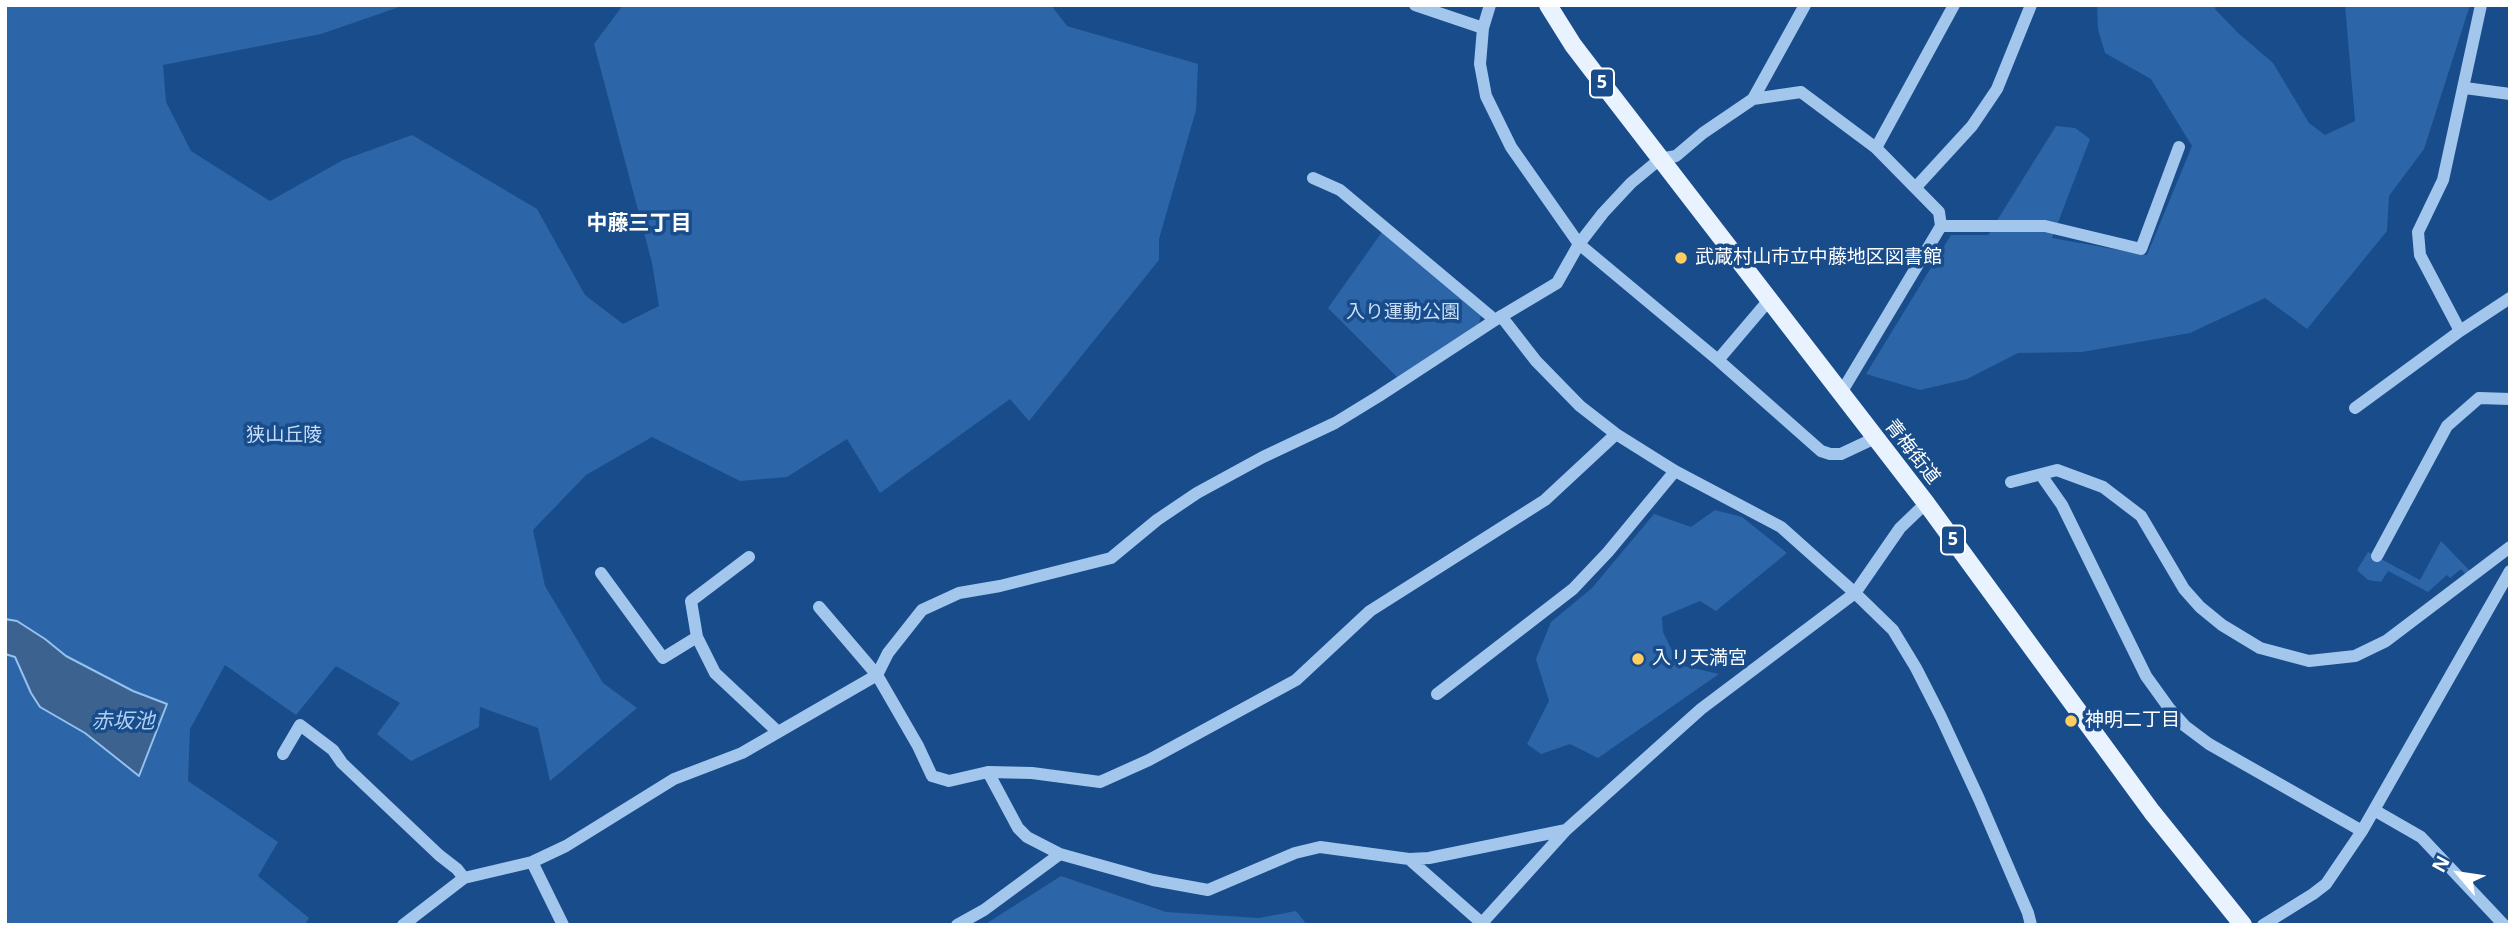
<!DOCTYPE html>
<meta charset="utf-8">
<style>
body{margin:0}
#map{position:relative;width:2515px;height:930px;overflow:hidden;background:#194c8a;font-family:"Noto Sans",sans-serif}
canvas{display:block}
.frame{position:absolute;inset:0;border:7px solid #fff;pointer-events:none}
.north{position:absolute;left:2424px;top:839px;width:70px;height:70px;-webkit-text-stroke:5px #194c8a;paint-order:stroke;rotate:299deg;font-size:19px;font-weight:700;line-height:28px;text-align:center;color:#fff}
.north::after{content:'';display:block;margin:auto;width:24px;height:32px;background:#fff;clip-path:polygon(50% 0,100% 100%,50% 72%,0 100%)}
</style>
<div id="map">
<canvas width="2515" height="930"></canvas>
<div class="frame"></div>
<div class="north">N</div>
</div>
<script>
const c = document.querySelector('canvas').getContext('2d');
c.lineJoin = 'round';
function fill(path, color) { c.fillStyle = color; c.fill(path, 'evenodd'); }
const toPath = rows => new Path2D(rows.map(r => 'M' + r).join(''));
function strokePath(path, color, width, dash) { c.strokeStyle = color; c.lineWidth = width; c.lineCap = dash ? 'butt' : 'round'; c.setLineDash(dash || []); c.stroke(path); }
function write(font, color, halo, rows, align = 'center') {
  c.font = font + ' "Noto Sans","Noto Sans JP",sans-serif'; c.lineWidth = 7; c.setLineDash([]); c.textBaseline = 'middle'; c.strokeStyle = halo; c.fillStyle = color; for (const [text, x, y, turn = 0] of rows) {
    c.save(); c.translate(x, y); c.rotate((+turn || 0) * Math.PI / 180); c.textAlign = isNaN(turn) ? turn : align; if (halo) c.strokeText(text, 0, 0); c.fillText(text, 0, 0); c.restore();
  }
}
fill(toPath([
 [5,5,405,5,321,34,163,65,166,102,191,151,270,201,343,160,412,135,537,209,585,295,623,324,659,306,652,263,594,44,623,5,1051,5,1067,26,1198,64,1196,110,1159,239,1159,260,1029,421,1010,399,880,493,847,439,787,477,740,481,652,437,586,475,533,530,545,586,603,683,637,708,550,781,538,728,480,707,479,727,411,761,377,734,400,703,336,666,296,715,225,665,190,729,188,781,278,842,258,876,309,918,305,925,5,925],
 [2097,5,2216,5,2215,9,2237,32,2273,63,2309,123,2325,135,2355,121,2345,5,2470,5,2424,149,2389,196,2387,231,2307,329,2265,298,2190,333,2082,352,2018,353,1967,379,1920,390,1866,374,1951,235,1988,235,2056,126,2075,128,2090,139,2052,238,2147,255,2192,146,2151,79,2105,53,2098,29],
 [1382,232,1481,315,1479,324,1397,377,1328,308],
 [1715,510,1742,517,1787,553,1716,611,1700,601,1662,617,1663,632,1679,665,1719,674,1598,758,1570,744,1541,754,1527,744,1549,701,1536,659,1551,622,1592,588,1654,514,1691,527],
 [2441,541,2470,571,2466,575,2461,569,2450,578,2447,575,2428,592,2388,571,2381,582,2368,580,2357,570,2368,552,2420,580],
 [1061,876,1166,912,1259,918,1296,911,1307,925,984,925]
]), '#2c66a8');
const water = toPath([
 [5,619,17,621,45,639,66,656,133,691,167,704,139,776,85,733,40,707,31,693,15,657,5,654,5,619]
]);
fill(water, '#3c628f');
strokePath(water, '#95c1f0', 2);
strokePath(toPath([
 [1415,5,1483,28],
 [1490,5,1483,28,1480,64,1486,96,1511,147,1579,244,1718,360,1821,451,1830,454,1841,454,1875,438],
 [2465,88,2510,94],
 [1753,99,1805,5],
 [1876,148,1954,5],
 [1313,178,1340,190,1495,320],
 [1916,187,1972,126,1997,89,2031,5],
 [1941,226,2045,226,2141,249,2179,147],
 [1501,316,1536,361,1580,406,1616,434,1675,471,1781,527,1855,593,1893,630,1916,668,1941,717,1979,799,2028,913,2031,925],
 [2460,331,2420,255,2418,232,2443,180,2481,5],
 [1718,360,1769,300],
 [2355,408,2460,331,2510,298],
 [2041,475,2062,505,2146,676,2169,708,2185,726,2209,744,2362,831],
 [2011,482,2057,470,2103,487,2141,516,2184,589,2200,607,2222,625,2260,648,2309,661,2355,656,2386,641,2510,547],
 [2377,556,2447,426,2479,398,2510,399],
 [749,557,691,601,697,637,715,673,778,732],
 [601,573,663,658,697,637],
 [819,607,877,675,918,746,932,776,949,781,988,772,1032,773,1100,782,1149,760,1296,680,1370,611,1545,500,1616,434],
 [1437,694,1573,589,1608,552,1675,471],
 [283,754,300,725,333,750,342,763,439,855,457,869,464,878],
 [988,772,1018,828,1027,837,1060,854,1153,880,1208,890,1295,853,1320,847,1409,859,1429,858,1566,830],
 [2374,810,2421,837,2504,925],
 [1409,859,1484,925],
 [532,862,563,925],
 [1482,923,1566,830,1701,709,1855,593,1900,528,1926,503],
 [403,925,464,878,532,862,566,846,674,779,742,753,877,675,888,653,922,610,959,593,1000,586,1111,558,1157,520,1197,493,1263,457,1335,423,1379,396,1495,320,1557,283,1579,244,1603,213,1631,183,1660,159,1676,156,1703,133,1753,99,1801,92,1876,148,1939,212,1941,226,1841,393],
 [957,925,984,910,1060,854],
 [2263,925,2313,894,2326,884,2362,831,2510,571]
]), '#a3c6ed', 12);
strokePath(toPath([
 [1548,5,1573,45,1599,79,1926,503,2152,812,2243,925]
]), '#e9f2ff', 18);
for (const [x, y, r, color] of [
 [1681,258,7,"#ffce5f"],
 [1638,659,7,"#ffce5f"],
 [2071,721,7,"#ffce5f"]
]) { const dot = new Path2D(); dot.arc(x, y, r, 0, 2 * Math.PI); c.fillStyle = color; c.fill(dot); strokePath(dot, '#194c8a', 2.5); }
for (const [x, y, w] of [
 [1602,83,24],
 [1953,540,24]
]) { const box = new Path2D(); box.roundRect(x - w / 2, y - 14.5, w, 29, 5); c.fillStyle = '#194c8a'; c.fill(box); strokePath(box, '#fff', 2); }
write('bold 18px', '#fff', null, [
 ["5",1602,83],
 ["5",1953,540]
]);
write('19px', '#fff', '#194c8a', [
 ["武蔵村山市立中藤地区図書館",1695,258],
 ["入リ天満宮",1652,659],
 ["神明二丁目",2085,721]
], 'left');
write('19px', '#c8dffa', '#194c8a', [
 ["入り運動公園",1403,313],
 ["狭山丘陵",284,436]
]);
write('19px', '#fff', '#194c8a', [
 ["青梅街道",1912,452,52]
]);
write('bold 21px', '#fff', '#194c8a', [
 ["中藤三丁目",639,224]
]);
write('italic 21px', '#aed0f5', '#194c8a', [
 ["赤坂池",123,722]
]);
</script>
